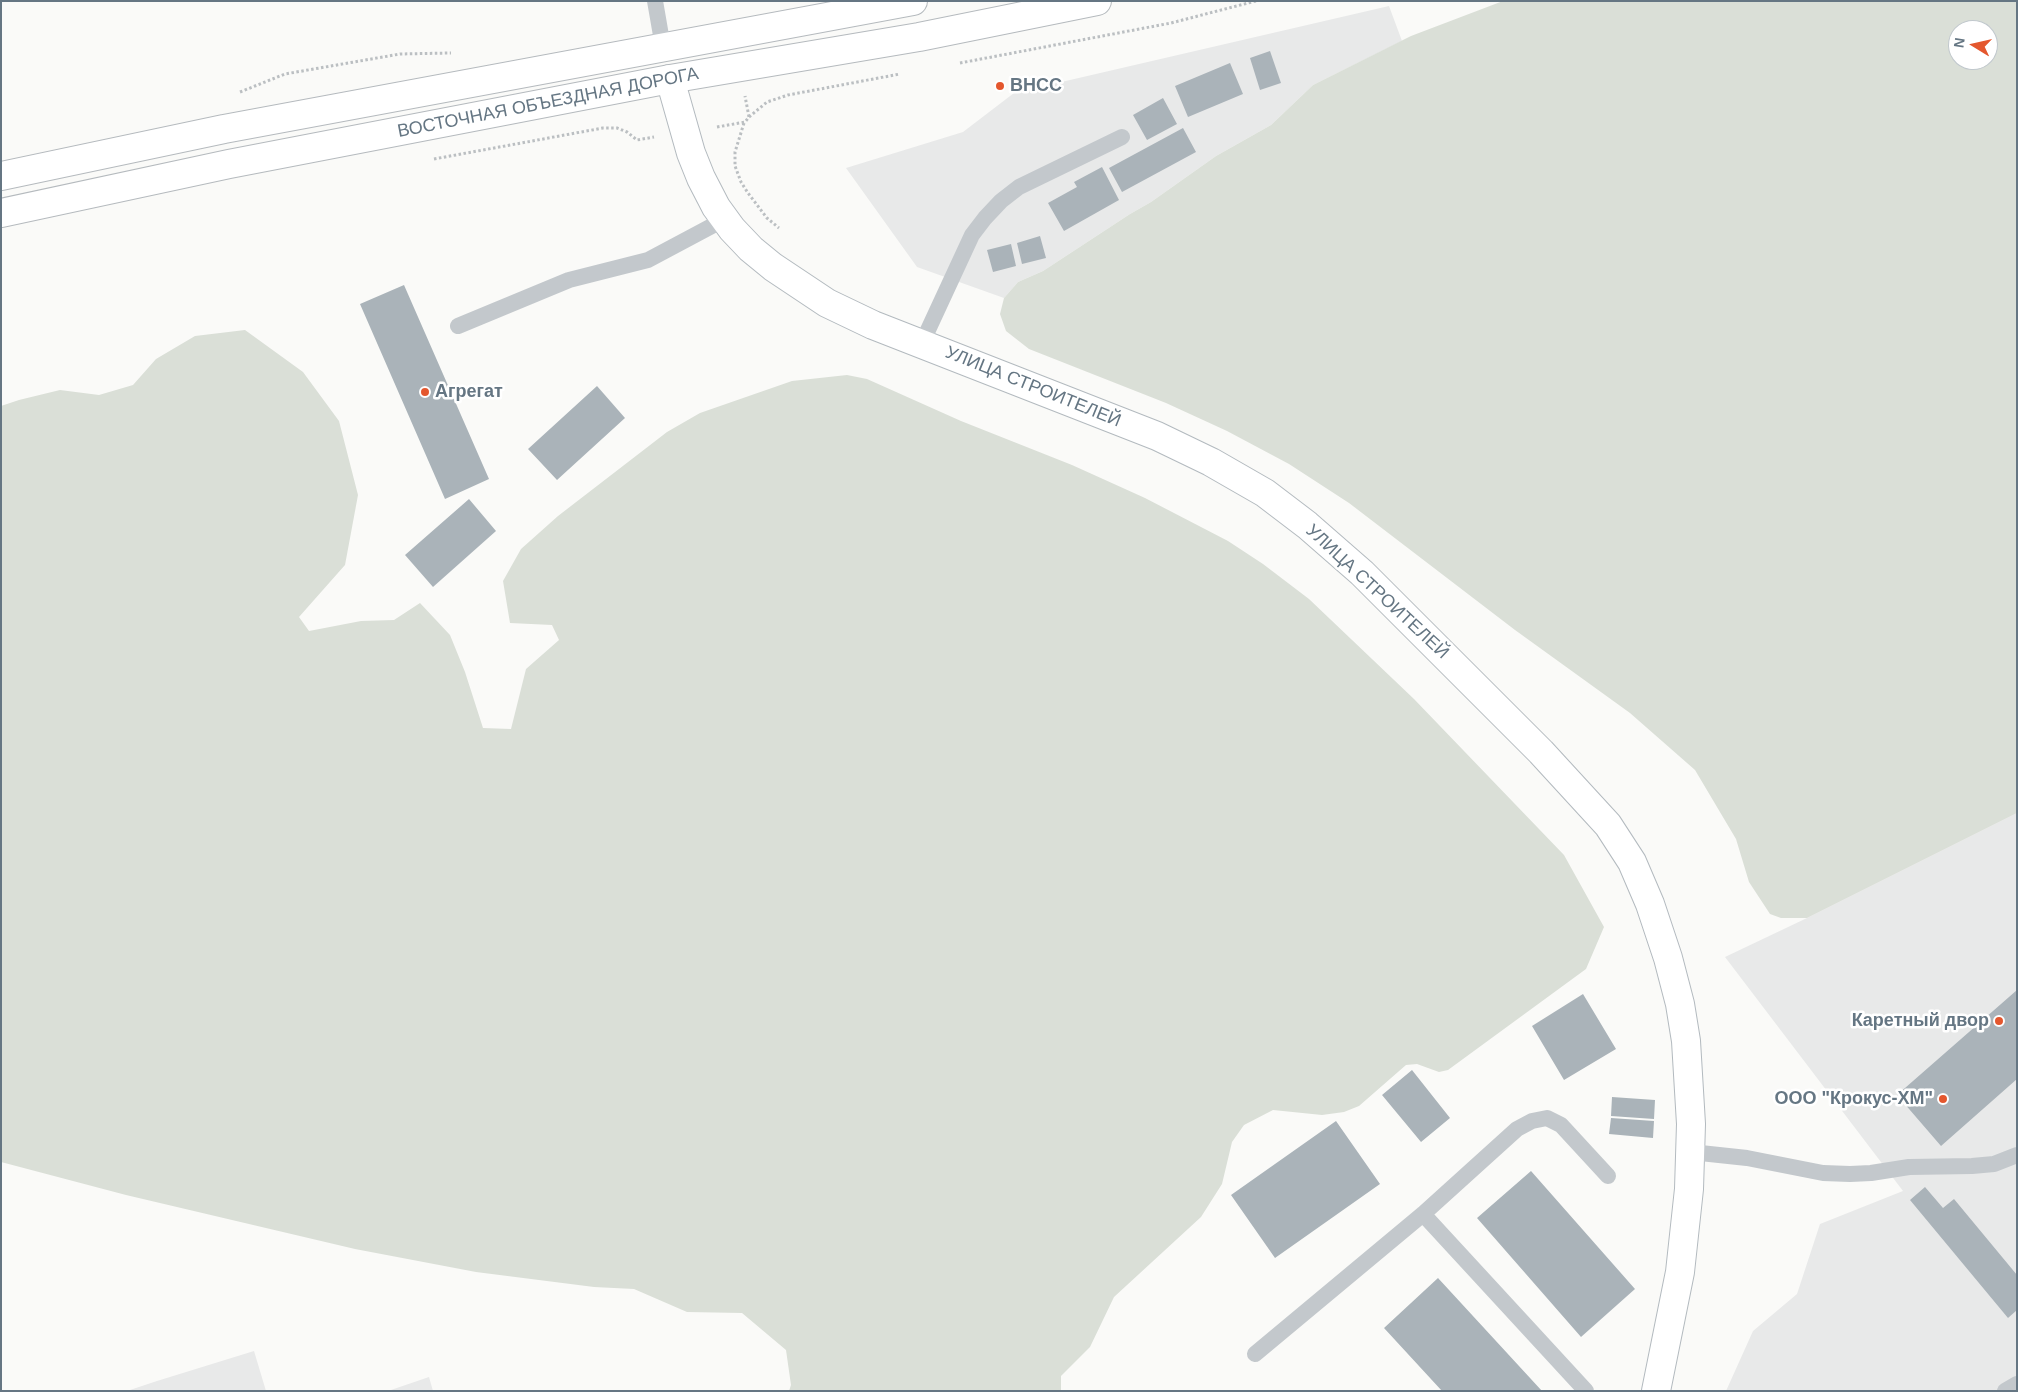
<!DOCTYPE html>
<meta charset="utf-8">
<style>
body{margin:0}
#map{position:relative;width:2018px;height:1392px;overflow:hidden;background:#fafaf8;font-family:Arial,sans-serif}
canvas{display:block}
.frame{position:absolute;inset:0;border:2px solid #657683;pointer-events:none}
.north{position:absolute;left:1948px;top:20px;width:50px;height:50px;box-sizing:border-box;background:#fff;border:1px solid #c1c8cd;border-radius:50%;rotate:279deg;font-size:14px;font-weight:700;line-height:20px;text-align:center;color:#657683}
.north::after{content:'';display:block;margin:auto;width:18px;height:22px;background:#e4572e;clip-path:polygon(50% 0,100% 100%,50% 72%,0 100%)}
</style>
<div id="map">
<canvas width="2018" height="1392"></canvas>
<div class="frame"></div>
<div class="north">N</div>
</div>
<script>
const c = document.querySelector('canvas').getContext('2d');
c.lineJoin = 'round';
function fill(path, color) { c.fillStyle = color; c.fill(path, 'evenodd'); }
const toPath = rows => new Path2D(rows.map(r => 'M' + r).join(''));
function strokePath(path, color, width, dash) { c.strokeStyle = color; c.lineWidth = width; c.lineCap = dash ? 'butt' : 'round'; c.setLineDash(dash || []); c.stroke(path); }
function write(font, color, halo, rows, align = 'center') {
  c.font = font + ' Arial,sans-serif'; c.lineWidth = 5; c.setLineDash([]); c.textBaseline = 'middle'; c.strokeStyle = halo; c.fillStyle = color; for (const [text, x, y, turn = 0] of rows) {
    c.save(); c.translate(x, y); c.rotate((+turn || 0) * Math.PI / 180); c.textAlign = isNaN(turn) ? turn : align; if (halo) c.strokeText(text, 0, 0); c.fillText(text, 0, 0); c.restore();
  }
}
fill(toPath([
 [1389,6,1402,41,1313,85,1271,125,1216,156,1151,202,1130,214,1043,271,1018,282,1004,298,917,267,846,168,963,132,1014,93],
 [2017,813,2017,1391,1726,1391,1753,1331,1797,1294,1820,1224,1903,1191,1725,957,1807,918],
 [254,1351,266,1391,127,1391,157,1381],
 [429,1377,433,1391,388,1391]
]), '#e8e9e9');
fill(toPath([
 [1503,1,2017,1,2017,813,1807,918,1781,918,1770,914,1749,882,1736,839,1695,770,1630,713,1515,630,1349,503,1289,464,1227,431,1166,403,1029,349,1006,331,1000,314,1004,298,1018,282,1043,271,1130,214,1151,202,1216,156,1271,125,1313,85,1411,36],
 [1958,30,1988,30,1988,60,1958,60],
 [245,330,303,372,339,421,358,495,345,565,299,617,309,631,361,621,394,620,420,603,450,635,465,672,483,728,511,729,526,669,559,640,552,625,510,623,503,581,521,549,558,516,667,432,700,413,792,381,847,375,867,379,961,421,1072,465,1145,498,1228,541,1263,564,1309,599,1414,699,1564,855,1604,927,1586,969,1448,1070,1439,1072,1417,1064,1406,1065,1359,1106,1344,1112,1322,1115,1273,1110,1244,1125,1232,1142,1222,1184,1201,1217,1114,1297,1090,1347,1061,1376,1061,1391,789,1391,791,1385,786,1350,742,1313,687,1312,634,1289,594,1287,476,1272,355,1249,126,1195,1,1162,1,406,19,400,60,390,99,395,133,385,156,359,195,336]
]), '#dadfd7');
fill(toPath([
 [1270,51,1281,83,1260,90,1250,58],
 [1230,63,1243,94,1188,117,1175,86],
 [1163,98,1177,124,1147,140,1133,115],
 [1183,128,1196,152,1122,192,1109,168],
 [1102,167,1119,200,1064,231,1048,203,1077,187,1074,182],
 [1040,236,1046,258,1022,264,1017,243],
 [1011,244,1016,266,993,272,987,250],
 [404,285,489,479,445,499,360,304],
 [597,386,625,418,557,480,528,449],
 [469,499,496,531,433,587,405,555],
 [2017,990,2017,1079,1941,1146,1897,1095],
 [1583,994,1616,1049,1564,1080,1532,1026],
 [1412,1070,1450,1118,1421,1142,1382,1095],
 [1612,1097,1655,1100,1654,1119,1611,1116],
 [1611,1118,1654,1121,1653,1138,1609,1134],
 [1336,1121,1380,1184,1275,1258,1231,1195],
 [1531,1171,1635,1289,1581,1337,1477,1218],
 [1925,1187,1943,1208,1954,1199,2017,1275,2017,1310,2008,1318,1910,1200],
 [1438,1278,1542,1391,1442,1391,1384,1328]
]), '#aab3b9');
const secondary = toPath([
 [670,79,691,153,701,178,716,207,732,229,751,249,773,267,827,303,873,325,1157,436,1211,462,1265,493,1307,525,1362,573,1541,752,1608,825,1632,862,1650,904,1668,958,1680,1004,1686,1041,1691,1124,1689,1189,1680,1272,1656,1391]
]);
const primary = toPath([
 [1,176,224,129,913,1],
 [1,213,229,164,670,79,919,37,1097,1]
]);
strokePath(secondary, '#b3babf', 30);
strokePath(primary, '#b5babe', 30);
strokePath(toPath([
 [960,63,1171,23,1256,1],
 [240,92,285,74,400,54,451,53],
 [749,117,767,102,788,95,900,74],
 [744,123,735,152,735,166,741,182,748,193,767,218,779,228],
 [717,127,745,122,749,117,745,96],
 [434,159,603,128,617,128,627,132,637,140,654,137]
]), '#bbbfc2', 3, [2.5, 2.5]);
strokePath(toPath([
 [655,1,663,47],
 [458,326,569,280,648,260,725,219],
 [922,343,972,235,985,218,1001,201,1019,187,1122,137],
 [1691,1152,1747,1158,1823,1173,1850,1174,1871,1173,1909,1167,1972,1166,1994,1164,2017,1155],
 [1423,1214,1586,1391],
 [1255,1354,1423,1214,1517,1129,1532,1121,1547,1118,1561,1125,1608,1176],
 [2005,1391,2017,1384]
]), '#c3c8cc', 16);
strokePath(secondary, '#fff', 28);
strokePath(primary, '#fff', 28);
for (const [x, y, r, color] of [
 [1000,86,5,"#e4572e"],
 [425,392,5,"#e4572e"],
 [1999,1021,5,"#e4572e"],
 [1943,1099,5,"#e4572e"]
]) { const dot = new Path2D(); dot.arc(x, y, r, 0, 2 * Math.PI); c.fillStyle = color; c.fill(dot); strokePath(dot, '#fff', 2); }
write('bold 18px', '#657683', '#fff', [
 ["ВНСС",1010,86],
 ["Агрегат",435,392],
 ["Каретный двор",1989,1021,"right"],
 ["ООО \"Крокус-ХМ\"",1933,1099,"right"]
], 'left');
write('18px', '#657683', '#fff', [
 ["ВОСТОЧНАЯ ОБЪЕЗДНАЯ ДОРОГА",548,103,-11],
 ["УЛИЦА СТРОИТЕЛЕЙ",1033,387,22],
 ["УЛИЦА СТРОИТЕЛЕЙ",1377,592,43]
]);
</script>
